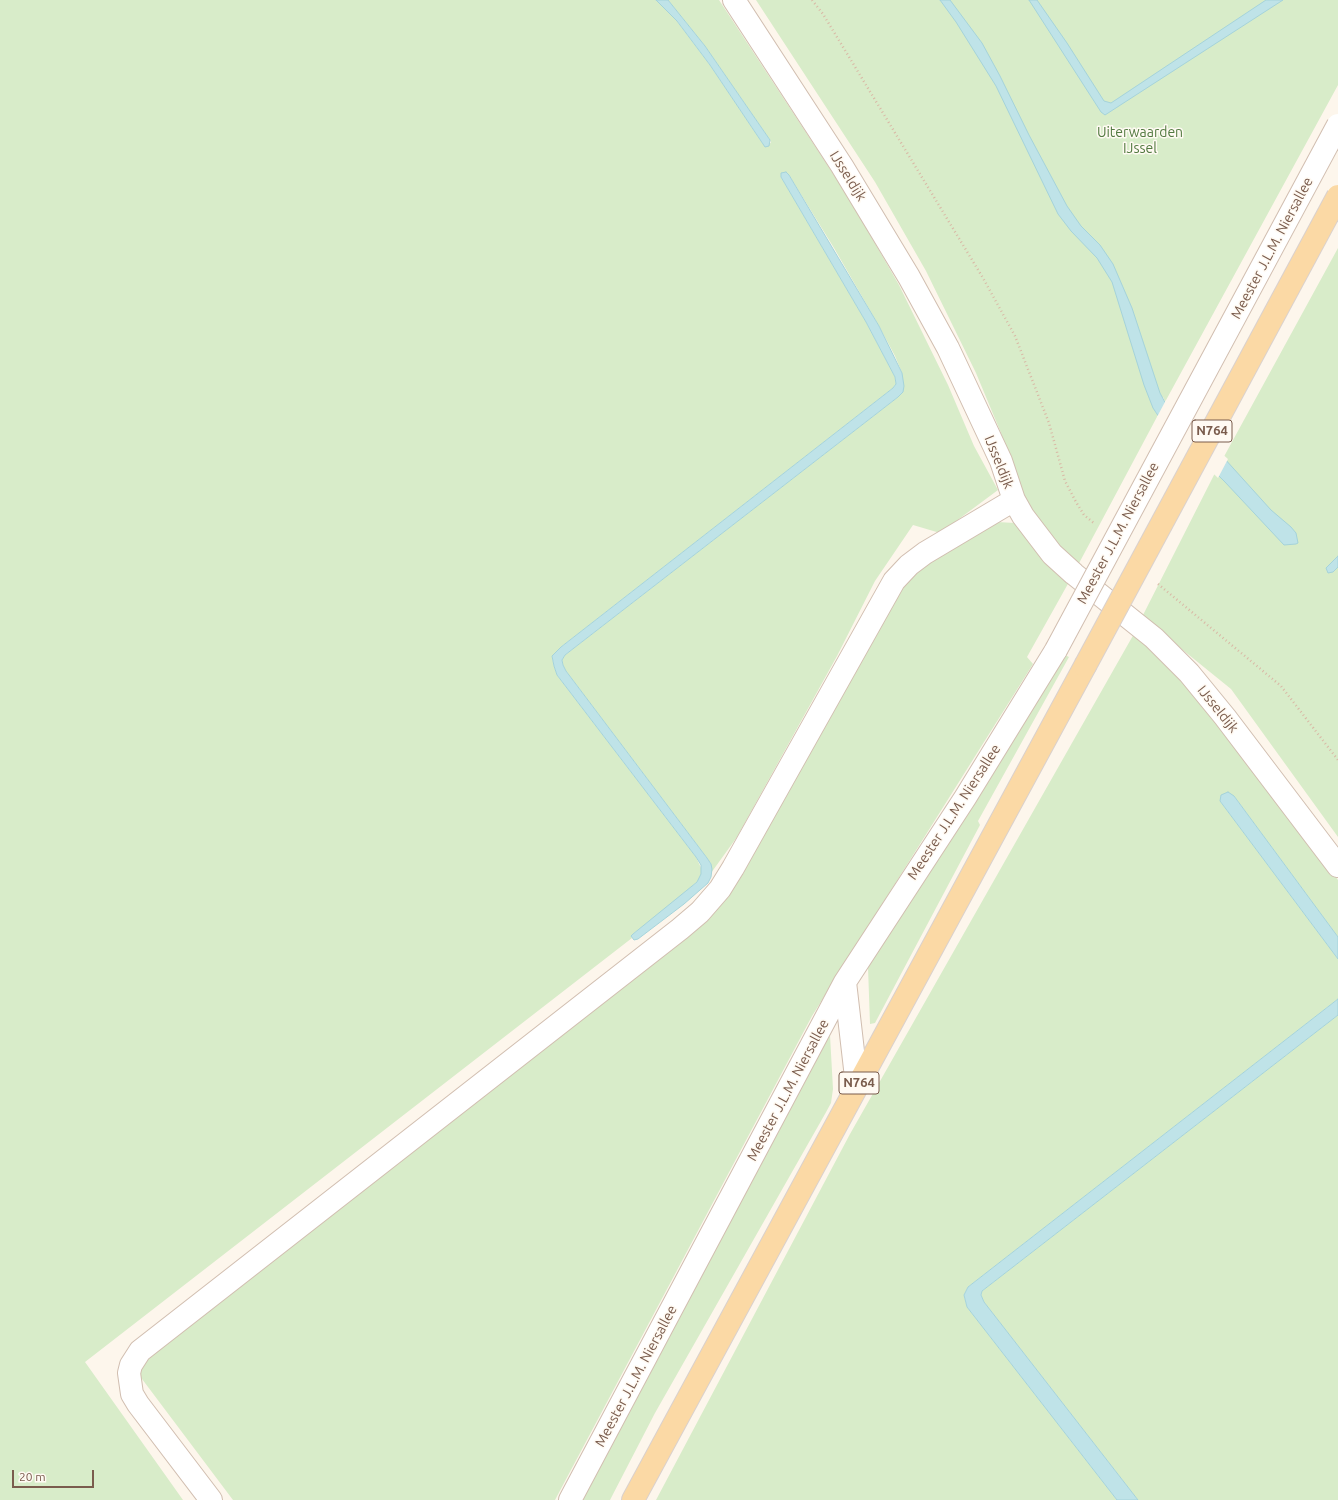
<!DOCTYPE html>
<style>
body{margin:0}
#map{position:relative;width:1338px;height:1500px;overflow:hidden;background:#fdf6ec;font-family:Ubuntu,sans-serif}
canvas{display:block}
.scale{position:absolute;left:12px;top:1470px;width:82px;height:18px;box-sizing:border-box;border:2px solid #7a5c4d;border-top:0;padding-left:5px;font-size:12px;line-height:14px;white-space:nowrap;color:#7a5c4d;-webkit-text-stroke:3px #fffaf3;paint-order:stroke}
</style>
<div id="map">
<canvas width="1338" height="1500"></canvas>
<div class="scale">20 m</div>
</div>
<script>
const c = document.querySelector('canvas').getContext('2d');
c.lineJoin = 'round';
function fill(path, color) { c.fillStyle = color; c.fill(path, 'evenodd'); }
const toPath = rows => new Path2D(rows.map(r => 'M' + r).join(''));
function strokePath(path, color, width, dash) { c.strokeStyle = color; c.lineWidth = width; c.lineCap = dash ? 'butt' : 'round'; c.setLineDash(dash || []); c.stroke(path); }
function write(font, color, halo, rows, align = 'center') {
  c.font = font + ' Ubuntu,sans-serif'; c.lineWidth = 3; c.setLineDash([]); c.textBaseline = 'middle'; c.strokeStyle = halo; c.fillStyle = color; for (const [text, x, y, turn = 0] of rows) {
    c.save(); c.translate(x, y); c.rotate((+turn || 0) * Math.PI / 180); c.textAlign = isNaN(turn) ? turn : align; if (halo) c.strokeText(text, 0, 0); c.fillText(text, 0, 0); c.restore();
  }
}
fill(toPath([
 [0,0,656,0,677,21,710,65,763,144,771,143,770,140,705,46,668,0,719,0,849,198,899,285,948,385,974,446,998,490,940,533,913,525,875,581,837,656,737,837,711,873,711,864,707,858,566,671,563,665,562,660,565,655,898,397,902,373,895,356,879,326,834,248,789,175,786,172,781,177,866,322,895,377,896,384,893,388,561,647,552,656,554,666,557,675,696,857,702,870,700,879,678,899,633,934,631,936,632,938,85,1362,183,1500,0,1500],
 [756,0,1338,0,1338,85,1165,402,1163,397,1155,411,1158,415,1077,567,1057,546,1018,494,1001,433,976,373,926,271,875,182],
 [1338,248,1338,837,1231,689,1142,617,1215,473],
 [997,522,1015,523,1069,582,1027,657,1033,664,812,1016,555,1500,233,1500,136,1371,150,1352,692,928,876,623,916,570],
 [1135,632,1231,733,1338,880,1338,937,1234,796,1220,801,1338,959,1338,999,968,1287,964,1295,967,1307,1117,1500,656,1500,850,1134],
 [1063,654,1069,657,978,821,980,825,875,1023,870,1024,868,967,874,956],
 [1338,1015,1338,1500,1138,1500,984,1302,981,1295,982,1291],
 [830,1035,833,1089,831,1103,825,1114,655,1413,610,1500,578,1500]
]), '#d8ecc9');
const water = toPath([
 [656,0,668,0,705,46,770,140,769,146,765,147,763,144,710,65,677,21,656,0],
 [940,0,950,0,982,43,1000,76,1029,135,1067,206,1081,226,1100,245,1113,264,1132,308,1160,393,1168,408,1224,458,1271,510,1291,527,1296,533,1298,543,1296,544,1284,545,1225,482,1159,417,1153,408,1144,385,1112,282,1097,258,1071,231,1058,214,996,86,956,22,940,0],
 [1029,0,1037,0,1067,43,1104,101,1111,103,1266,0,1283,0,1105,115,1101,112,1029,0],
 [786,172,789,175,879,326,902,373,904,386,903,392,898,397,565,655,562,660,563,665,566,671,707,858,711,864,712,869,711,877,708,883,684,904,638,939,634,940,631,936,633,934,697,882,701,874,701,865,696,857,557,675,554,666,552,656,561,647,893,388,896,384,895,377,866,322,781,177,781,173,786,172],
 [1338,556,1338,567,1333,572,1328,573,1326,568,1338,556],
 [1228,792,1234,796,1338,937,1338,959,1220,801,1221,795,1228,792],
 [1338,999,1338,1015,982,1291,981,1295,984,1302,1138,1500,1117,1500,967,1307,964,1295,968,1287,1338,999]
]);
fill(water, '#bfe3e8');
strokePath(water, '#a5d3da', 1);
fill(toPath([
 [1166,400,1170,407,1228,459,1218,478,1157,419,1157,417]
]), '#fdf6ec');
const minor = toPath([
 [734,0,842,166,909,277,948,348,1001,461,1014,500,1023,516,1052,554,1074,574,1154,638,1189,673,1225,717,1338,866],
 [845,982,857,1086],
 [211,1500,138,1404,132,1394,129,1373,131,1365,140,1351,680,929,700,912,720,889,733,868,894,581,909,565,925,553,1014,500],
 [570,1500,845,982,965,798,1056,650]
]);
const major = toPath([
 [633,1500,1085,666]
]);
strokePath(minor, '#d1beb0', 24);
strokePath(major, '#dad1cd', 24);
strokePath(toPath([
 [812,0,823,14,983,278,1015,336,1049,423,1065,481,1076,502,1084,515,1095,524],
 [1158,584,1281,686,1338,760]
]), '#d9b8a5', 2.5, [1, 3]);
strokePath(minor, '#fff', 22);
strokePath(major, '#fbd9a5', 22);
const minorBridge = toPath([
 [1056,650,1338,125]
]);
const majorBridge = toPath([
 [1085,666,1338,196]
]);
strokePath(minorBridge, '#d1beb0', 24, []);
strokePath(majorBridge, '#dad1cd', 24, []);
strokePath(minorBridge, '#fff', 22);
strokePath(majorBridge, '#fbd9a5', 22);
for (const [x, y, w] of [
 [1212,431,40],
 [859,1083,40]
]) { const box = new Path2D(); box.roundRect(x - w / 2, y - 11, w, 22, 3); c.fillStyle = '#fffaf3'; c.fill(box); strokePath(box, '#7a5c4d', 1); }
write('bold 13px', '#7a5c4d', null, [
 ["N764",1212,431],
 ["N764",859,1083]
]);
write('14px', '#537a41', '#fffaf3', [
 ["Uiterwaarden",1140,132],
 ["IJssel",1140,148]
]);
write('14px', '#7a5c4d', '#fffaf3', [
 ["IJsseldijk",848,176,58],
 ["Meester J.L.M. Niersallee",1272,248,-62],
 ["IJsseldijk",999,462,68],
 ["Meester J.L.M. Niersallee",1118,533,-62],
 ["IJsseldijk",1218,709,51],
 ["Meester J.L.M. Niersallee",954,812,-57],
 ["Meester J.L.M. Niersallee",788,1090,-62],
 ["Meester J.L.M. Niersallee",636,1376,-62]
]);
</script>
